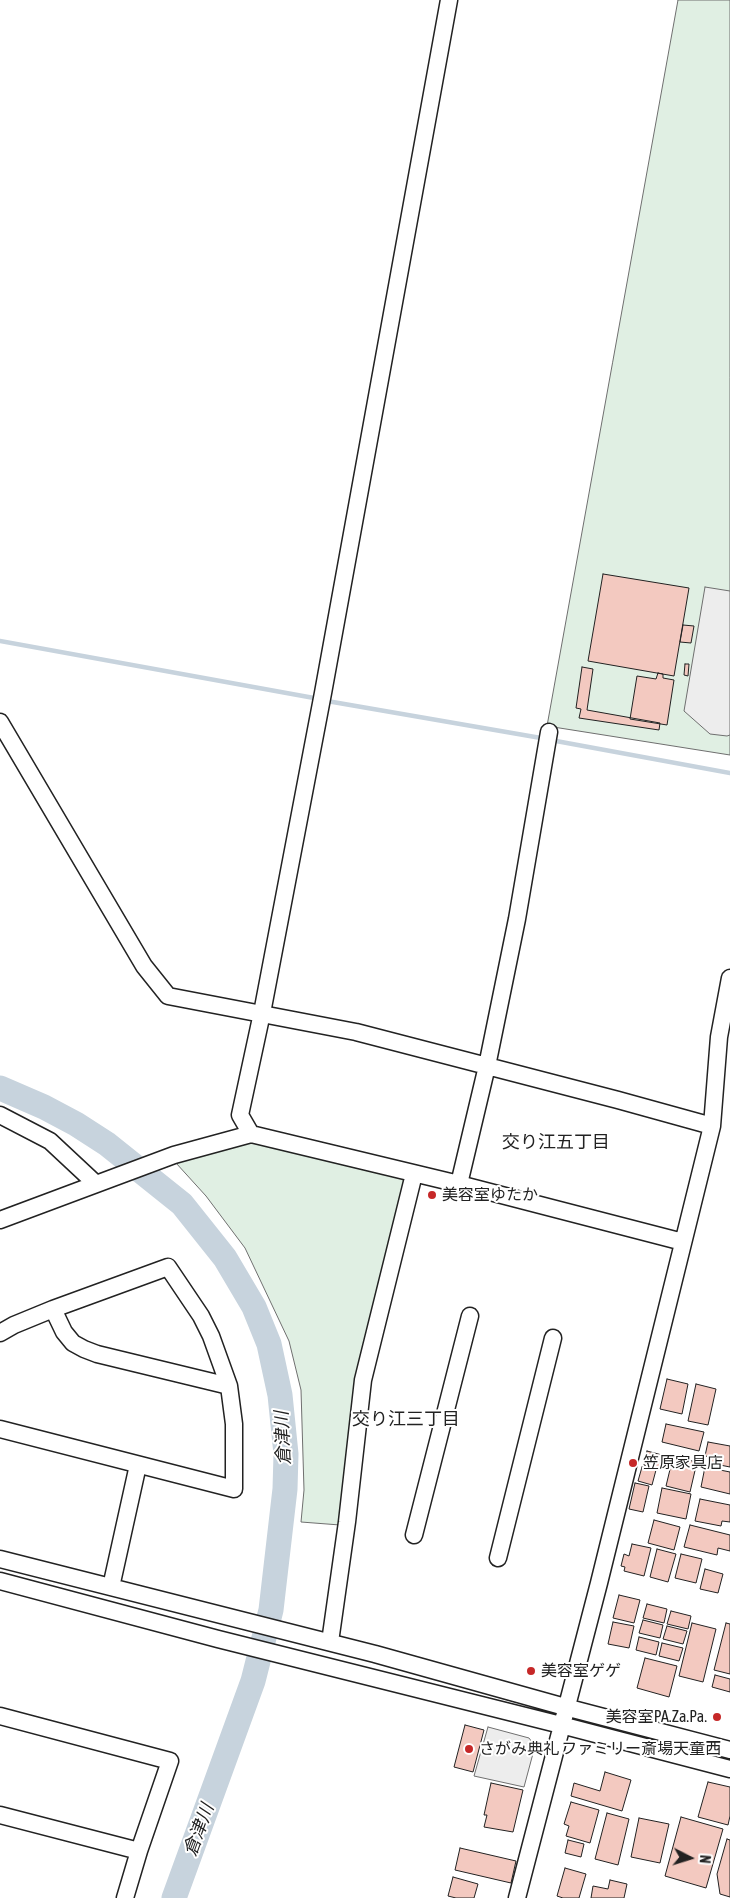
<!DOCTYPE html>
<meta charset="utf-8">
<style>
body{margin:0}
#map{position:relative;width:730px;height:1898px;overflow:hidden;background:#fff;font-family:"Asap Condensed",sans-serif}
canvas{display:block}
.north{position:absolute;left:665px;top:1833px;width:50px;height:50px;-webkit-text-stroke:4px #fff;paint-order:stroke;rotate:95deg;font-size:14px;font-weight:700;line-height:20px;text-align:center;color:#222}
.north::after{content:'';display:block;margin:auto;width:18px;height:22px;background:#222;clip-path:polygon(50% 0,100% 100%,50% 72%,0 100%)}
</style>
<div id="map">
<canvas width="730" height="1898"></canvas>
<div class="north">N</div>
</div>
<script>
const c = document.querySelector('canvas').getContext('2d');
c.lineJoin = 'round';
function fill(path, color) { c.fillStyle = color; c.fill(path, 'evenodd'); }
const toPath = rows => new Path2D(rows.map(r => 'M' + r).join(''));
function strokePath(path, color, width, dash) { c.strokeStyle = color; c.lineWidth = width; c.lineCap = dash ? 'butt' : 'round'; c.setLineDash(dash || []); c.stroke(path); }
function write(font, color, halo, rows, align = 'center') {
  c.font = font + ' "Asap Condensed","Noto Sans JP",sans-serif'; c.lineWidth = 4; c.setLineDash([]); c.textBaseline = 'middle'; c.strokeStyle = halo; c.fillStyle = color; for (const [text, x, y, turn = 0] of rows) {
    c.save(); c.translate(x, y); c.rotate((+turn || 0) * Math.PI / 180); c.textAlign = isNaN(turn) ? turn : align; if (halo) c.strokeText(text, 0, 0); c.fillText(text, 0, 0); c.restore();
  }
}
const green = toPath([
 [678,0,730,0,730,755,547,726,678,0],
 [254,1140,407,1178,340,1525,301,1522,304,1490,301,1390,289,1341,245,1248,206,1196,176,1163,254,1140]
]);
fill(green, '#e0efe3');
strokePath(green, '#6f6f6f', 1);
const parking = toPath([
 [705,587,730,591,730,735,727,736,710,734,684,711,705,587],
 [488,1727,529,1738,535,1746,524,1787,474,1776,488,1727]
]);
fill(parking, '#ededed');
strokePath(parking, '#6f6f6f', 1);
strokePath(toPath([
 [0,641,314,698],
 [326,703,327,701,541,738],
 [556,741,730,773]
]), '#c7d3dd', 4.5);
strokePath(toPath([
 [0,1088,44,1107,76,1124,107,1144,182,1204,225,1258,254,1307,269,1344,280,1395,286,1454,285,1489,271,1610,253,1681,174,1898]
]), '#c7d3dd', 25);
const building = toPath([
 [603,574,689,588,674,676,588,661,603,574],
 [683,625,694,626,691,643,680,642,683,625],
 [685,664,689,664,688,676,684,675,685,664],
 [582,667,593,669,587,710,660,723,659,730,579,718,581,709,576,708,582,667],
 [658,673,663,674,663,678,674,680,667,725,630,719,637,676,656,679,658,673],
 [667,1379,688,1384,682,1414,660,1409,667,1379],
 [696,1384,716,1389,708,1425,688,1421,696,1384],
 [666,1424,704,1432,699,1451,662,1442,666,1424],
 [708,1442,730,1446,730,1467,710,1463,711,1457,705,1456,708,1442],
 [647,1451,662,1455,659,1469,644,1465,647,1451],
 [673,1457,697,1462,690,1492,666,1486,673,1457],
 [642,1467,656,1470,652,1485,638,1481,642,1467],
 [705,1467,730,1472,730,1494,701,1487,705,1467],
 [635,1483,649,1486,643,1512,629,1509,635,1483],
 [662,1488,691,1494,686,1519,657,1513,662,1488],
 [700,1499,730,1505,730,1522,722,1521,721,1526,695,1521,700,1499],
 [654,1520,680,1527,674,1550,648,1543,654,1520],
 [690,1525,730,1535,730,1551,718,1548,717,1555,684,1547,690,1525],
 [632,1544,651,1548,644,1576,624,1571,625,1567,621,1566,624,1554,629,1556,632,1544],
 [657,1549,676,1554,668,1582,650,1577,657,1549],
 [681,1554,702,1559,696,1583,675,1578,681,1554],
 [705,1569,723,1574,718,1593,700,1589,705,1569],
 [619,1595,640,1600,634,1623,613,1618,619,1595],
 [647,1604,667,1609,664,1623,643,1618,647,1604],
 [671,1611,691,1616,688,1629,667,1624,671,1611],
 [643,1620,663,1625,660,1638,639,1633,643,1620],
 [613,1622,634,1626,629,1648,608,1644,613,1622],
 [692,1623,716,1629,703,1682,679,1676,692,1623],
 [726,1623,730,1624,730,1674,714,1670,726,1623],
 [667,1626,687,1631,683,1644,663,1639,667,1626],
 [639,1637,659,1642,656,1655,636,1650,639,1637],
 [662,1643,683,1648,679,1661,659,1656,662,1643],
 [645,1658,677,1666,669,1697,637,1688,645,1658],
 [715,1675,730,1679,730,1692,712,1687,715,1675],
 [465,1725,484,1730,473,1772,454,1767,465,1725],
 [605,1772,631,1780,622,1811,571,1796,574,1783,600,1791,605,1772],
 [708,1782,730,1787,730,1816,728,1825,698,1817,708,1782],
 [491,1783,523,1790,513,1832,484,1827,487,1815,484,1815,491,1783],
 [571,1802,599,1810,590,1843,566,1836,569,1826,564,1824,571,1802],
 [607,1813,629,1819,618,1865,595,1859,607,1813],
 [681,1817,723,1829,706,1888,665,1876,681,1817],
 [639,1818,669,1824,660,1863,631,1857,639,1818],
 [727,1839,730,1840,730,1897,720,1894,717,1874,727,1839],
 [568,1840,584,1844,581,1857,565,1853,568,1840],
 [460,1848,516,1861,511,1883,455,1870,460,1848],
 [565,1868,586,1874,579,1898,563,1898,557,1896,565,1868],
 [453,1877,478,1884,474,1898,456,1898,448,1896,453,1877],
 [610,1880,627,1884,624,1898,591,1898,593,1886,608,1889,610,1880]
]);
fill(building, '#f3c9c0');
strokePath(building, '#222', 1);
const minor = toPath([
 [449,0,323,693,262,1013,240,1115,251,1134,459,1184,683,1242],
 [0,722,144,966,168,996,356,1032,618,1100,712,1126],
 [0,1115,50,1141,95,1183],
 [459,1184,487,1066,517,919,549,732],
 [0,1220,174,1155,251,1134],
 [53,1309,64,1332,73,1343,84,1349,97,1354,229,1386],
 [0,1333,14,1325,53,1309,168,1267,201,1316,211,1336,229,1386,234,1424,234,1489,0,1429],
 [414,1535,470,1316],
 [498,1558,553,1338],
 [0,1559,375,1654,565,1707,730,1750],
 [0,1581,218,1639,561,1725,730,1769],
 [111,1587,138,1465],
 [330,1642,347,1522,363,1380,414,1174],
 [0,1716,170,1761,139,1851,125,1898],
 [0,1815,139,1851],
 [517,1898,599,1583,712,1126,719,1037,730,978]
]);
strokePath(minor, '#222', 19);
strokePath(minor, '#fff', 16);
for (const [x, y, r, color] of [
 [432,1195,5,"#c62828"],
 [633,1463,5,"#c62828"],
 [531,1671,5,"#c62828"],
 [717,1717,5,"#c62828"],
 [469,1749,5,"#c62828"]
]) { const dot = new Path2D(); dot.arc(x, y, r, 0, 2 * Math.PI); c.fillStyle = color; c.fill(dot); strokePath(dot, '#fff', 2); }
write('16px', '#222', '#fff', [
 ["美容室ゆたか",442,1195],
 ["笠原家具店",643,1463],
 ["美容室ゲゲ",541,1671],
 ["美容室PA.Za.Pa.",707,1717,"right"],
 ["さがみ典礼 ファミリー斎場天童西",479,1749]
], 'left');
write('18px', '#222', '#fff', [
 ["交り江五丁目",556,1142],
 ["交り江三丁目",406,1419]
]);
write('italic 18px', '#222', '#fff', [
 ["倉津川",283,1438,-93],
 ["倉津川",199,1830,-70]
]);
</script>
